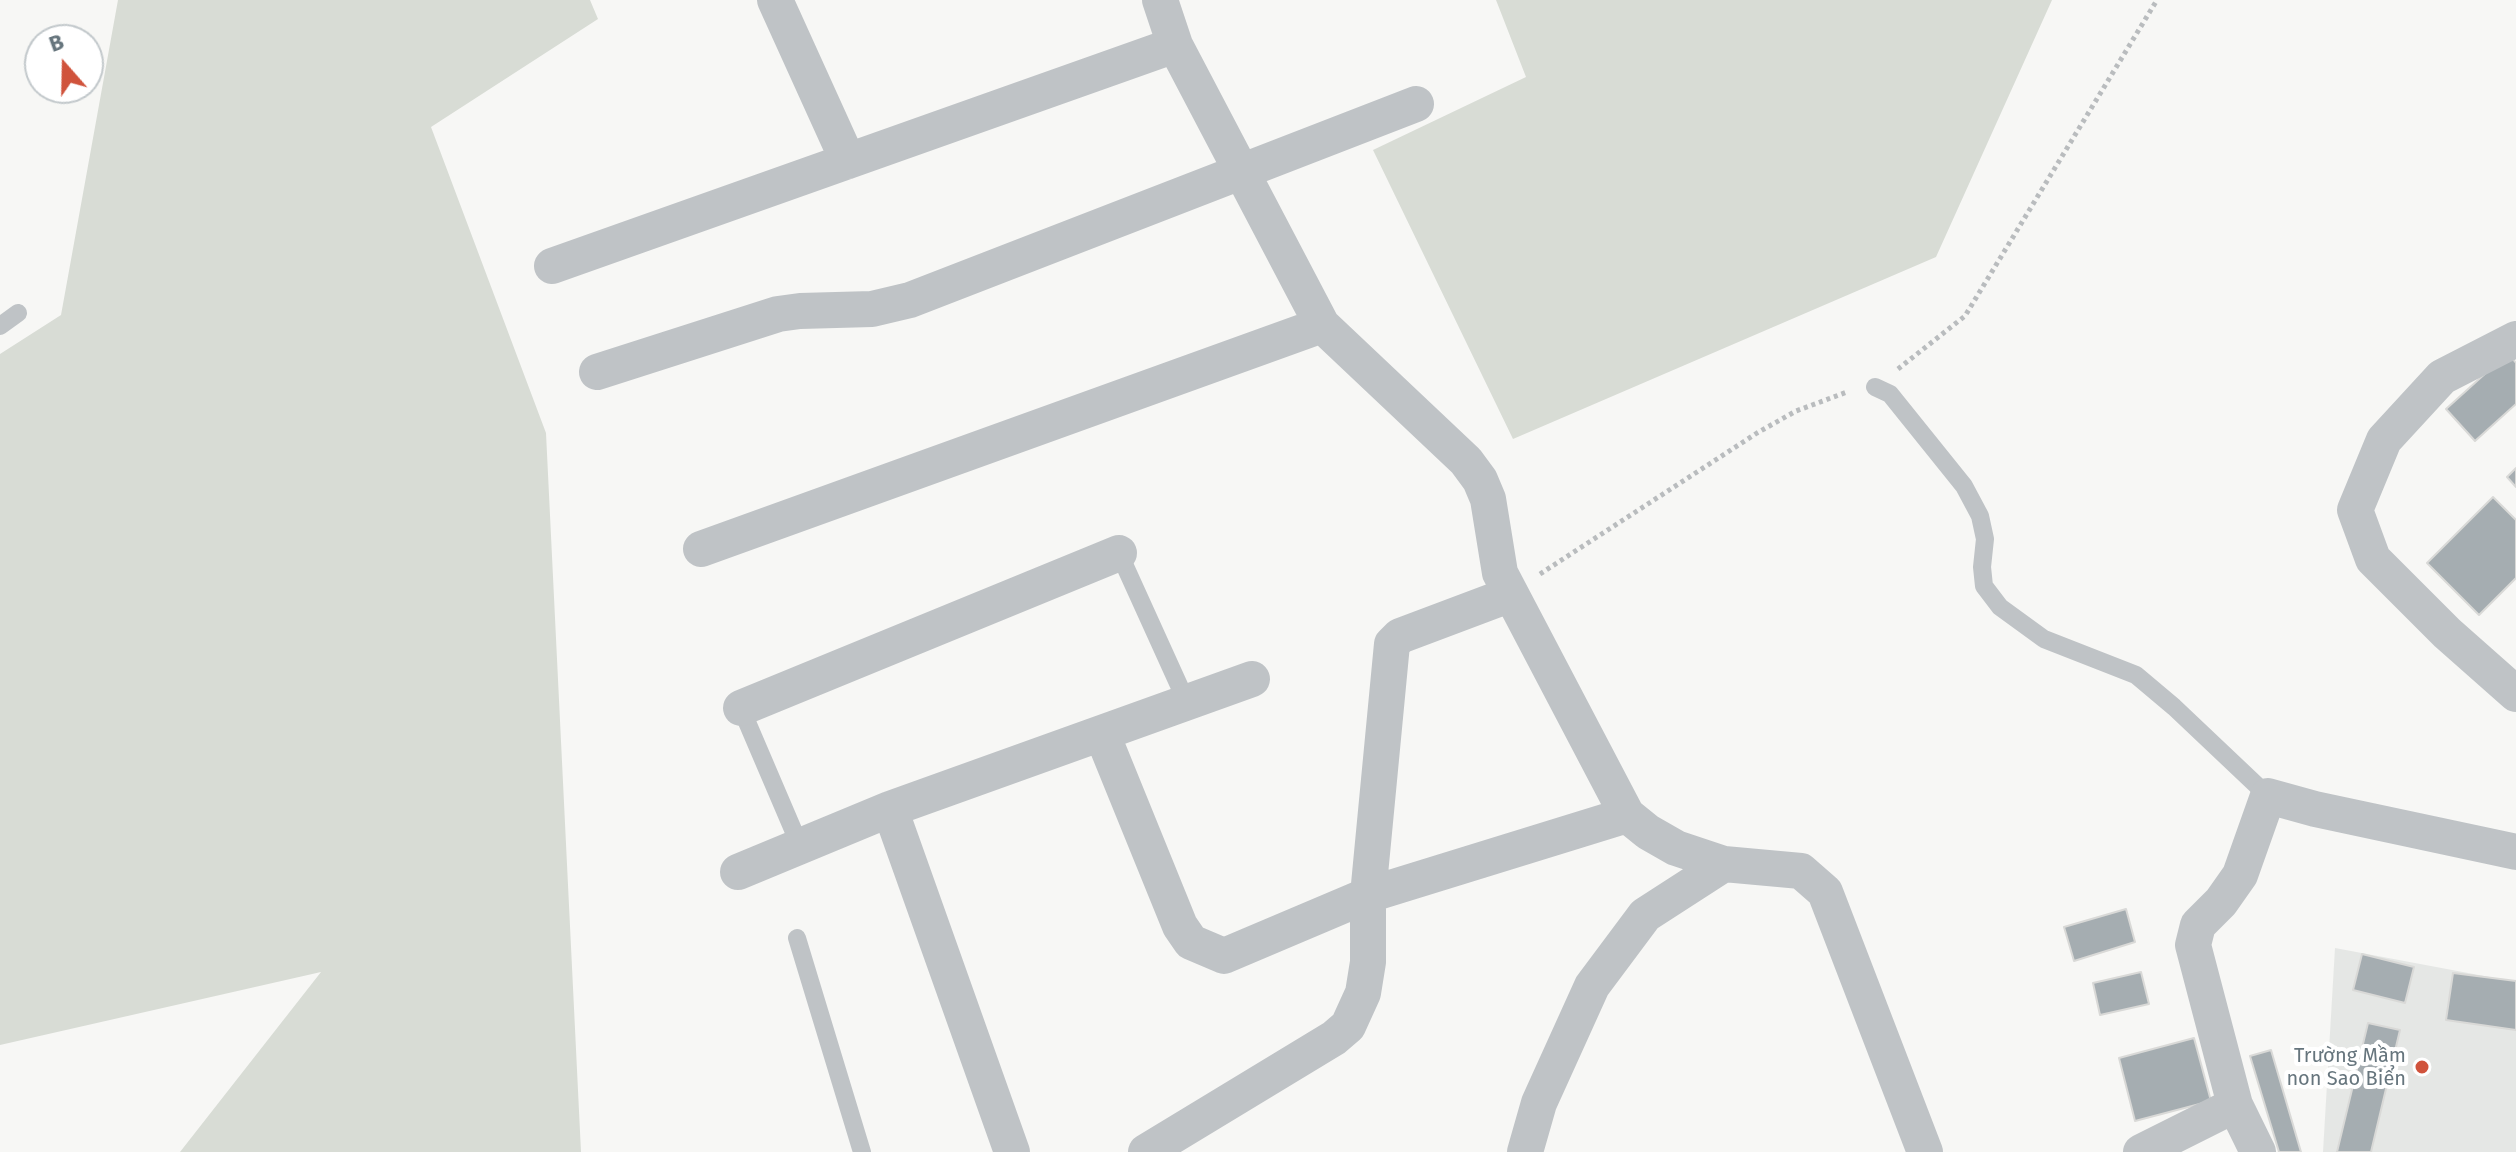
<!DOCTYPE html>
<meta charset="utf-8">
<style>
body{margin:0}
#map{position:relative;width:2516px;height:1152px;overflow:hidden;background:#f7f7f5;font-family:"Fira Sans",sans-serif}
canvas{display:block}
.north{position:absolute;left:24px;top:24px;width:80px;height:80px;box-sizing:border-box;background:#fff;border:2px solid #c2c8cb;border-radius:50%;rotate:340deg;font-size:22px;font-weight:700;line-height:32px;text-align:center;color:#66757d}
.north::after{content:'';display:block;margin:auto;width:28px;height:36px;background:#d0533c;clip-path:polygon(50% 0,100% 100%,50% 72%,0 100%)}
</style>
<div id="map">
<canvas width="2516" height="1152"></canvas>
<div class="north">B</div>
</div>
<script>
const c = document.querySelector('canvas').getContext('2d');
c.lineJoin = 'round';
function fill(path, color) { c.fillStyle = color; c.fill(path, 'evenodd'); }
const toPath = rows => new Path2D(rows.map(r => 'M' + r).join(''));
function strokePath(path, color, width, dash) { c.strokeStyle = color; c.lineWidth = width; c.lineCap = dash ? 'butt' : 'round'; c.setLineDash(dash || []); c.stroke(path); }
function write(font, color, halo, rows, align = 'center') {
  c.font = font + ' "Fira Sans",sans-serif'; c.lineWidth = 8; c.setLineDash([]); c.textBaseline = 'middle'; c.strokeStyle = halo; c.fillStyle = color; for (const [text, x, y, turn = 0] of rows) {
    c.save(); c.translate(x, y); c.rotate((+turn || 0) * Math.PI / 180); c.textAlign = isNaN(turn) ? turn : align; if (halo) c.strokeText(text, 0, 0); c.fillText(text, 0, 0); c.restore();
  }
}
fill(toPath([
 [2335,948,2516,982,2516,1152,2323,1152]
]), '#e5e7e5');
fill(toPath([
 [118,0,590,0,598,19,431,127,546,433,581,1152,180,1152,321,972,0,1045,0,354,61,315],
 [1496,0,2052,0,1936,257,1513,439,1373,150,1526,77]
]), '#d8dcd5');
const building = toPath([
 [2508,353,2516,363,2516,404,2475,441,2446,409,2508,353],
 [2516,468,2516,487,2507,477,2516,468],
 [2493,497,2516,520,2516,578,2479,615,2427,563,2493,497],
 [2126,909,2135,942,2074,961,2064,927,2126,909],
 [2362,954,2414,967,2405,1003,2353,990,2362,954],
 [2141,972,2149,1004,2100,1015,2093,983,2141,972],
 [2453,973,2516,981,2516,1030,2446,1020,2453,973],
 [2368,1023,2400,1030,2371,1152,2337,1152,2368,1023],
 [2194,1038,2211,1101,2135,1121,2119,1058,2194,1038],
 [2271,1050,2301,1152,2279,1152,2250,1056,2271,1050]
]);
fill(building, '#a5adb1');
strokePath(building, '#d9d9d7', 2);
strokePath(toPath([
 [1898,369,1965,316,2157,0],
 [1540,574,1757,433,1796,411,1847,392]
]), '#b9bcbe', 5, [4, 4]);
strokePath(toPath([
 [0,326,18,313],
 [1875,387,1890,394,1964,486,1980,516,1985,539,1982,567,1984,586,2000,607,2044,639,2136,675,2174,707,2268,796],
 [1119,553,1187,703],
 [741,708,800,846],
 [797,938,862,1152]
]), '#bfc3c6', 18);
strokePath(toPath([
 [775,0,848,161],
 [1160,0,1175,45,1322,325,1466,461,1480,480,1488,499,1500,573,1627,815],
 [552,266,1175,45],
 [2516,339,2442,377,2384,440,2355,510,2373,559,2447,633,2516,694],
 [597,372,778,314,800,311,872,309,910,300,1416,104],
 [701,549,1322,325],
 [741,708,1119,553],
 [1102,734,1180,926,1191,942,1224,956,1368,895,1627,815,1648,832,1676,848,1724,864],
 [890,809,1012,1152],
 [738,872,890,809,1252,679],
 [1146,1152,1334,1038,1348,1026,1363,993,1368,962,1368,895,1392,644,1400,636,1509,595],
 [1525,1152,1539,1103,1592,986,1645,915,1724,864,1801,871,1825,892,1925,1152],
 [2141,1152,2235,1105],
 [2258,1152,2235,1105,2193,945,2198,925,2221,902,2240,875,2268,796,2315,809,2516,852]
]), '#bfc3c6', 36);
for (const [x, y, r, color] of [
 [2422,1067,8,"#d0533c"]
]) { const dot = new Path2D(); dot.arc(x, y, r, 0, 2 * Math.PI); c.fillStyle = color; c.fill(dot); strokePath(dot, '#fff', 3); }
write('20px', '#66757d', '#fff', [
 ["Trường Mầm",2406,1056],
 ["non Sao Biển",2406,1079]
], 'right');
</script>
